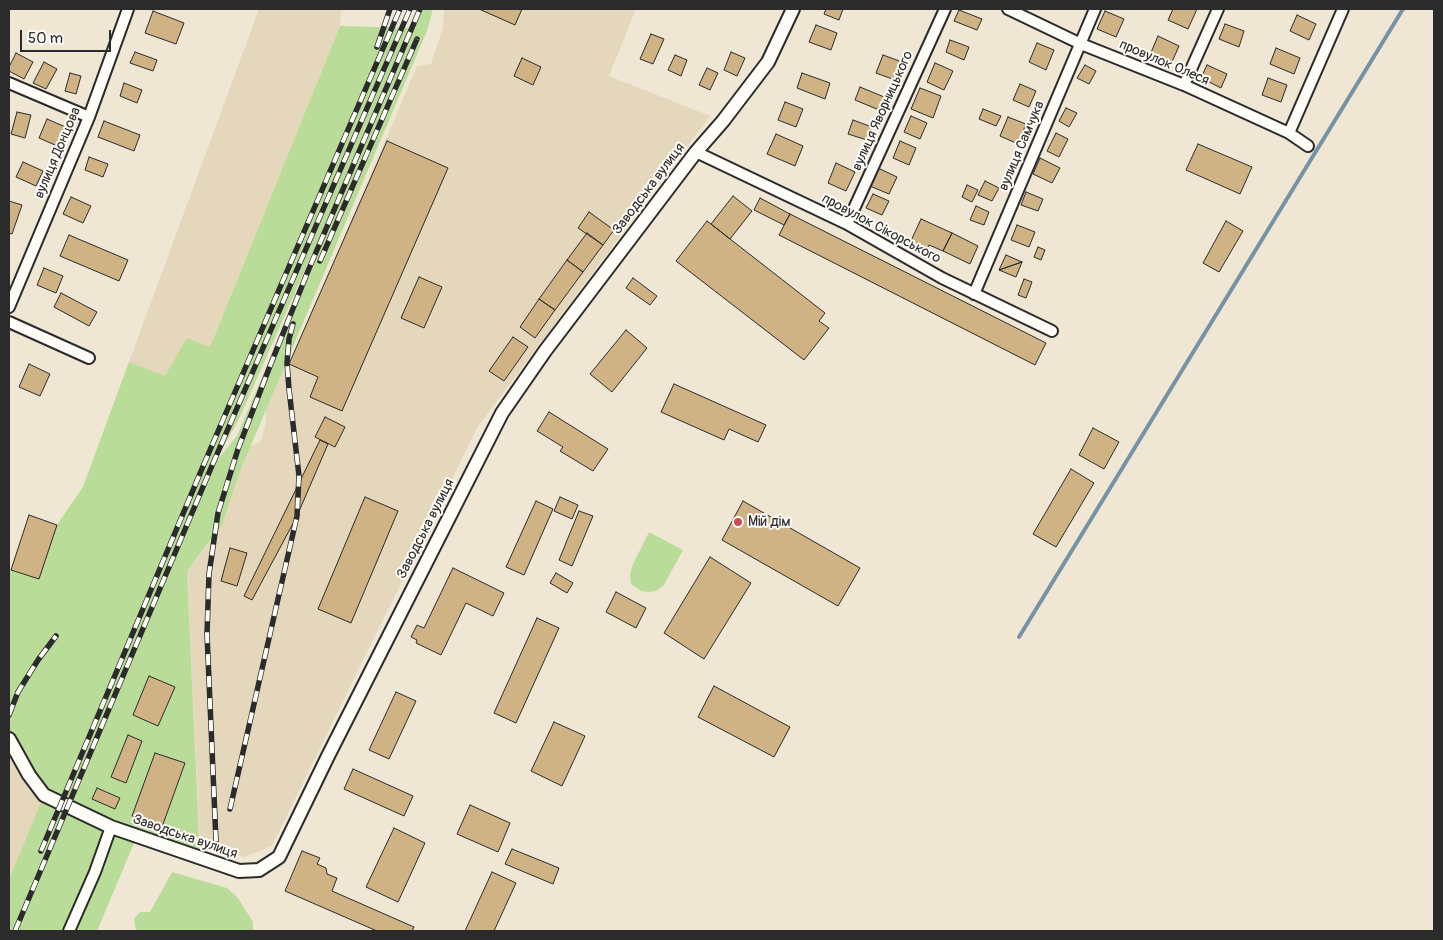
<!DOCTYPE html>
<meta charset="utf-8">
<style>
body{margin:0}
#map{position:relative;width:1443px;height:940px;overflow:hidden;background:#efe6d4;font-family:Pangolin,sans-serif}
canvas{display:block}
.frame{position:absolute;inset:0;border:10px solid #2b2b2b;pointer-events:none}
.scale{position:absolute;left:20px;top:30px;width:91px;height:22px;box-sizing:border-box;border:2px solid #2b2b2b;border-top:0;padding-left:6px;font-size:15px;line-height:18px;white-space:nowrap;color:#2b2b2b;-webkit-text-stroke:4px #fdfcf7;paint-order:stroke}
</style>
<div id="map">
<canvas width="1443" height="940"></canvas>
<div class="frame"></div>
<div class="scale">50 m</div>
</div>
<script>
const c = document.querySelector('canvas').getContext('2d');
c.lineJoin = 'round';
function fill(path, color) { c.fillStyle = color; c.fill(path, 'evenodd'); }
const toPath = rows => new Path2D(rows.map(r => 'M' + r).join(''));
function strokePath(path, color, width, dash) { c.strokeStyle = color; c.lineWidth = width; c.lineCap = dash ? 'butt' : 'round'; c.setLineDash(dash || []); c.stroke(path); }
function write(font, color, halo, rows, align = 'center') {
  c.font = font + ' Pangolin,sans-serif'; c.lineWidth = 4; c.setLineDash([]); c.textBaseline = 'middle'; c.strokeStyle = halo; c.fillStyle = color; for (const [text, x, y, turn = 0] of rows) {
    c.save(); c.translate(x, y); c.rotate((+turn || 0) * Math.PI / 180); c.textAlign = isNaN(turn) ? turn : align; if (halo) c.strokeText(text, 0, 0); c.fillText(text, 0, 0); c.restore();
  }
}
fill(toPath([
 [259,9,341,9,340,26,210,347,108,583,39,579,57,525,83,487],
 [444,9,636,9,609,76,710,116,477,428,272,846,244,857,200,842,187,571,214,538,249,447,261,441,266,422,266,408,281,370,288,369,417,66,431,64,443,28],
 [9,739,44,795,9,879]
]), '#e5d7bc');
fill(toPath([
 [421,9,433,9,427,31,240,471,222,525,187,571,200,858,137,836,97,931,9,931,9,879,44,795,9,739,9,569,39,579,57,525,83,487,129,362,165,376,187,338,210,347,340,26,412,28],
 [389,80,237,436,213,465,239,419],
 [649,532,683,550,664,585,656,591,648,592,641,591,631,584,630,574,633,564],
 [172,872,227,888,238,898,253,922,253,931,136,931,134,919,140,912,150,912]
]), '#b9dd98');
strokePath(toPath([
 [1019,637,1403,9]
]), '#7892a5', 4);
const building = toPath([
 [479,9,522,9,515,25,479,9],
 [826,9,843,9,839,20,824,14,826,9],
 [1173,9,1197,9,1188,29,1168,20,1173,9],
 [959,10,982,19,977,30,954,21,959,10],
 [153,11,184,23,176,44,145,33,153,11],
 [1105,11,1124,19,1116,37,1097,29,1105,11],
 [1297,15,1316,24,1309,40,1290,31,1297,15],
 [1225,24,1244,31,1239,47,1219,39,1225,24],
 [816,25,837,33,831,50,809,42,816,25],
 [651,34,664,39,653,64,640,59,651,34],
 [1158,36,1179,46,1171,64,1150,55,1158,36],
 [950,40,969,47,964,60,946,52,950,40],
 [1037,43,1054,50,1046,70,1029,62,1037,43],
 [1276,48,1300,58,1294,74,1270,64,1276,48],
 [135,52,157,60,153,71,130,63,135,52],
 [731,52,745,58,737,76,724,70,731,52],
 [16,53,33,62,24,79,9,71,9,67,16,53],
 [675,55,687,60,681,76,668,70,675,55],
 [883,55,902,62,895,80,876,73,883,55],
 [522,58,541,67,533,85,514,76,522,58],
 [44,62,57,69,46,89,33,83,44,62],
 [935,63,953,71,944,90,927,82,935,63],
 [1085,65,1096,71,1089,84,1077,78,1085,65],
 [1207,65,1227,74,1221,88,1201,78,1207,65],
 [707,68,718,73,710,90,699,85,707,68],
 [70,73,81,76,76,94,65,91,70,73],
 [802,73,830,83,825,99,797,88,802,73],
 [1268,78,1287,85,1281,102,1262,95,1268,78],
 [124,83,142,90,137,103,120,96,124,83],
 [1020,84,1036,91,1029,107,1013,100,1020,84],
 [860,87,889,99,884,112,855,100,860,87],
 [920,88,941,96,933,118,911,109,920,88],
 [785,102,803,109,796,127,778,120,785,102],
 [1066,108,1077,113,1069,127,1059,121,1066,108],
 [983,109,1001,116,996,126,979,119,983,109],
 [17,112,31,115,25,138,11,134,17,112],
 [911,116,927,123,920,139,904,132,911,116],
 [1008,117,1026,124,1018,144,1000,136,1008,117],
 [47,119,70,129,62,148,39,138,47,119],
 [853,120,872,127,867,140,848,134,853,120],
 [104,121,140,135,134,151,98,137,104,121],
 [1056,133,1068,139,1059,157,1047,151,1056,133],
 [776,134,803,146,795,166,767,154,776,134],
 [387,141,448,168,342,411,310,397,318,377,289,364,387,141],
 [900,141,916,148,909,165,893,158,900,141],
 [1198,144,1252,167,1240,194,1186,170,1198,144],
 [89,157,108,164,103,177,85,170,89,157],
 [1040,158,1060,168,1052,183,1033,174,1040,158],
 [23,162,43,171,36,186,16,177,23,162],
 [836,163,855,172,846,191,828,183,836,163],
 [878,168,897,177,889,194,870,186,878,168],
 [985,181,999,188,992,201,978,195,985,181],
 [967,185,978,190,972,202,962,197,967,185],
 [1026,192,1043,199,1038,211,1021,205,1026,192],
 [873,194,889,201,882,215,866,208,873,194],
 [733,196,752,211,730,239,711,224,733,196],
 [71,197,91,206,83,223,63,214,71,197],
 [760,198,790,214,784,225,754,210,760,198],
 [9,201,22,205,12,234,9,233,9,201],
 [976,206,989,212,984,225,970,220,976,206],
 [589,212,614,230,603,245,578,228,589,212],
 [790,214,1046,343,1035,365,779,235,790,214],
 [921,219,952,233,943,251,929,245,926,251,910,243,921,219],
 [707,221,825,313,819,321,829,328,804,360,676,261,707,221],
 [1226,221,1243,231,1219,272,1203,263,1226,221],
 [1017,225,1035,232,1029,247,1011,240,1017,225],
 [587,233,603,245,583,272,567,260,587,233],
 [952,233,978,246,970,264,943,251,952,233],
 [69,235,128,260,119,281,60,256,69,235],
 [1038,247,1045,250,1041,260,1034,257,1038,247],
 [1006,255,1022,262,999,270,1006,255],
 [567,260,583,272,555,310,539,299,567,260],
 [1022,262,1016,277,999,270,1022,262],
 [44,268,63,276,56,293,37,285,44,268],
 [419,277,442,287,424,328,401,318,419,277],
 [633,278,657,296,650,305,626,288,633,278],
 [1024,279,1032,282,1026,298,1018,295,1024,279],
 [61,293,97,312,89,326,54,307,61,293],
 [539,299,555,310,535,338,520,327,539,299],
 [626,330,647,348,612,392,590,374,626,330],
 [513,337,528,347,504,381,489,371,513,337],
 [29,364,50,374,40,396,19,387,29,364],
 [674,384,766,425,758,442,729,429,724,440,661,412,674,384],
 [549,412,608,449,593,471,560,451,563,447,537,431,549,412],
 [325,417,345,427,335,447,315,437,325,417],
 [1093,428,1119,442,1104,469,1079,455,1093,428],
 [320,440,328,444,297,516,252,600,244,596,320,440],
 [1071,469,1094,483,1056,547,1033,534,1071,469],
 [365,497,398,511,351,623,318,609,365,497],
 [560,497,578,505,572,519,554,511,560,497],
 [536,501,553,509,524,575,506,567,536,501],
 [743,501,860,568,838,606,722,540,743,501],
 [579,511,593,516,572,566,559,560,579,511],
 [29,515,57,525,39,579,11,570,29,515],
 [230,548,247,553,237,586,221,581,230,548],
 [710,557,751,583,704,659,664,633,710,557],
 [453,568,504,593,493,616,466,603,441,655,416,643,417,640,411,637,417,625,424,628,453,568],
 [556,573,573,583,567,593,550,583,556,573],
 [616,592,646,608,636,628,606,612,616,592],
 [537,618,559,628,516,723,494,713,537,618],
 [149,676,175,687,158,726,133,715,149,676],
 [714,686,790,727,774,757,698,717,714,686],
 [396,692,416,701,389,759,369,750,396,692],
 [554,722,585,736,562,786,531,771,554,722],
 [128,735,142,741,126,783,111,777,128,735],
 [155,753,185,763,162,827,132,816,155,753],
 [353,769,413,796,404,816,344,789,353,769],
 [97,788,120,798,115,809,92,799,97,788],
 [470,805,510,823,498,852,457,834,470,805],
 [394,828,425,843,398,902,366,887,394,828],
 [512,849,559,868,553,884,505,864,512,849],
 [302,851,320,858,317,864,326,868,327,874,337,878,332,891,414,927,412,931,377,931,285,891,302,851],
 [492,872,516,883,494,931,465,931,492,872]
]);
fill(building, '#cfb384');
strokePath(building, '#2b2b2b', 1);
const minor = toPath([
 [1008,9,1081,44,1184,85,1289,133,1308,146],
 [9,83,89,117],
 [1184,85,1218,9],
 [1289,133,1343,9],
 [696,152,847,224,942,278,1052,331],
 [847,224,945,9],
 [974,294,1095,9],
 [9,307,89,117,128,9],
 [9,322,89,358],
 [69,931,95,872,111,827]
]);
const tertiary = toPath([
 [9,739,29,775,44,795,111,827,239,871,259,870,279,857,328,756,502,413,545,351,696,152,723,121,768,62,793,9]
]);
strokePath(minor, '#2b2b2b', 14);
strokePath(tertiary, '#2b2b2b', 16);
strokePath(minor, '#fdfcf7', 10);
strokePath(tertiary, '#fdfcf7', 12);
const rail = toPath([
 [377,47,390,9],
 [320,261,417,39],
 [9,715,18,692,38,660,56,636],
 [230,809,297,516,299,476,289,389,287,363,289,339,293,324],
 [216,841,207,634,209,574,218,513,238,449,270,366,308,271,420,9],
 [41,851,204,464,400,9],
 [15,931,211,468,410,9]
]);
strokePath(rail, '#2b2b2b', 5.5);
strokePath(rail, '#fdfcf7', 4, [11]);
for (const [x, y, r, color] of [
 [738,522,5,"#d1495b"]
]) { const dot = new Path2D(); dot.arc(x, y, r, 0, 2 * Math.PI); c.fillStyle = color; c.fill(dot); strokePath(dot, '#fdfcf7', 2); }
write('14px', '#2b2b2b', '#fdfcf7', [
 ["провулок Олеся",1164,63,23],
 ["вулиця Яворницького",883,111,-66],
 ["вулиця Самчука",1022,146,-67],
 ["вулиця Донцова",58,153,-67],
 ["Заводська вулиця",649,189,-53],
 ["провулок Сікорського",881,229,28],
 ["Заводська вулиця",426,529,-63],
 ["Заводська вулиця",185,837,19]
]);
write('14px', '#2b2b2b', '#fdfcf7', [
 ["Мій дім",748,522]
], 'left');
</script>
